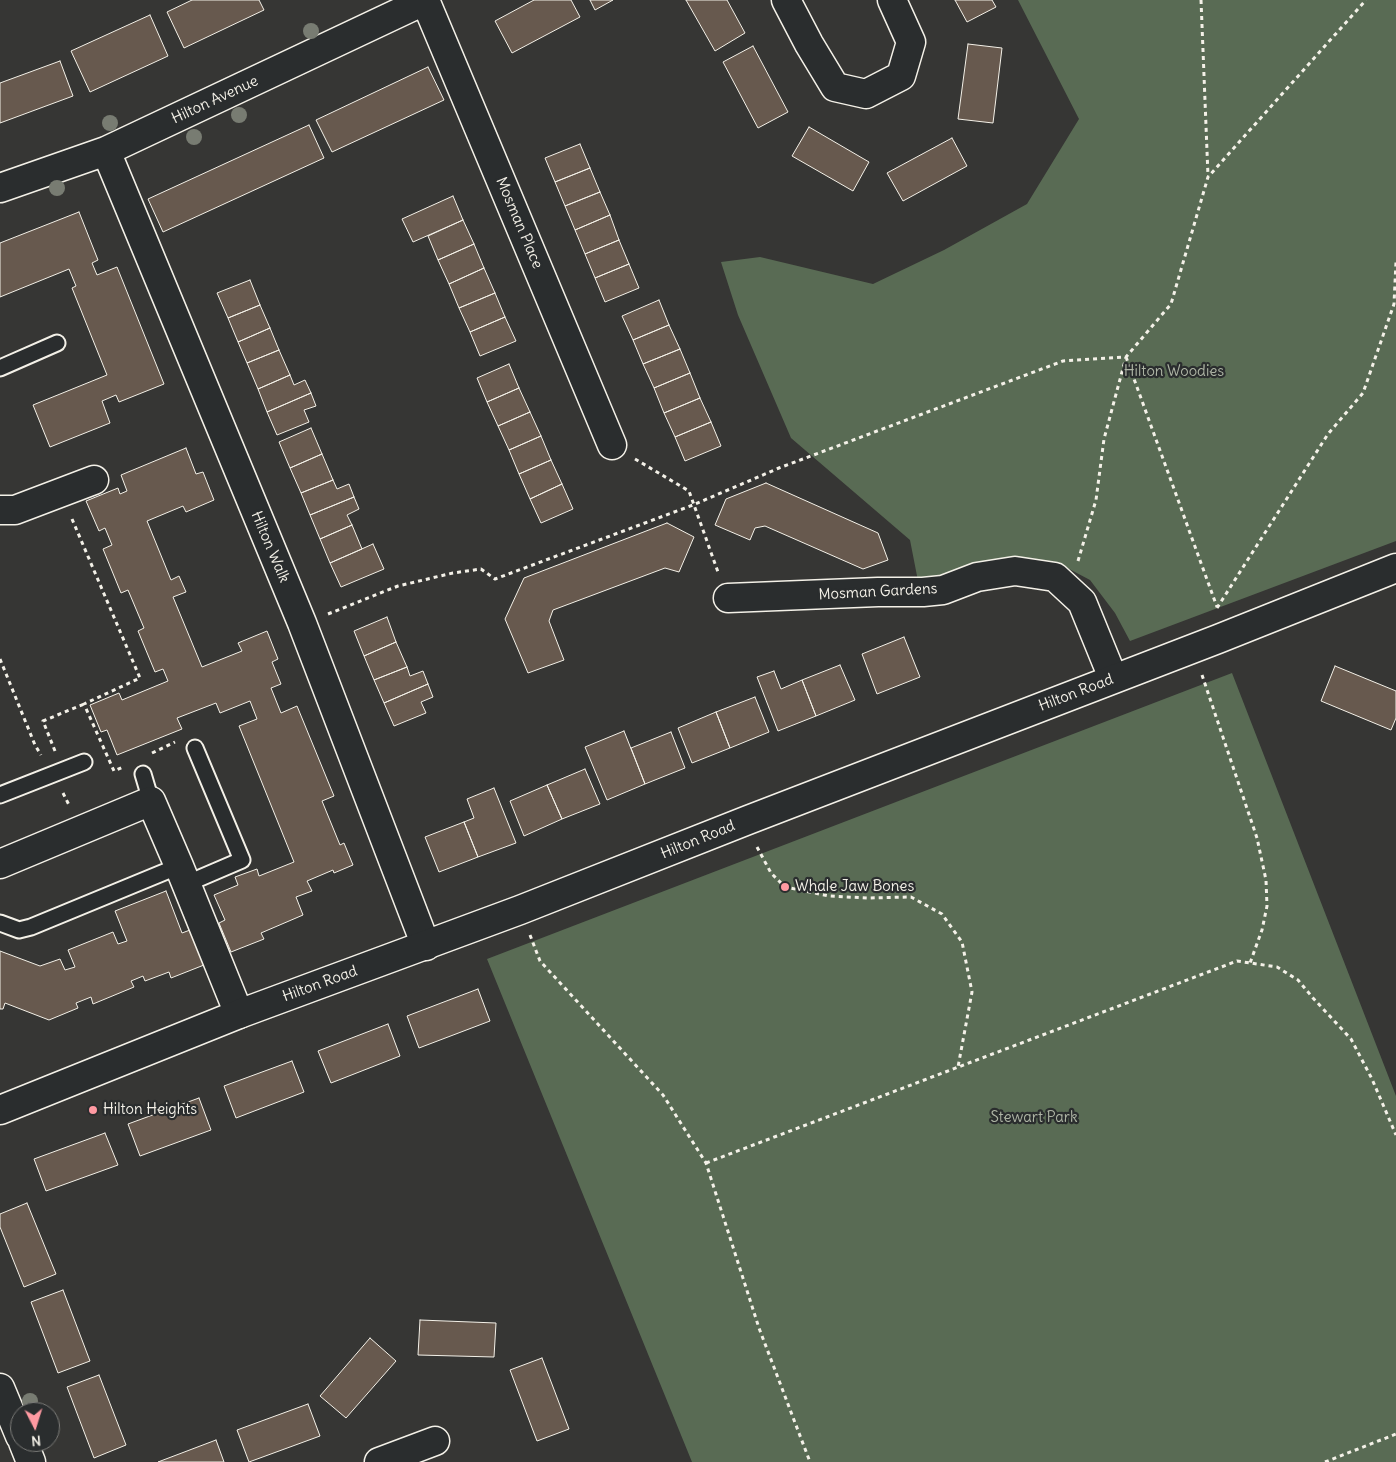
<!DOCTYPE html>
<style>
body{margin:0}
#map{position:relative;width:1396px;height:1462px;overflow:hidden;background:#363634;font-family:Delius,sans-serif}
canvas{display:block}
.north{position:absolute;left:10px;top:1402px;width:50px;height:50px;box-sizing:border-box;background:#2a2d2e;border:1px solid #7b7b78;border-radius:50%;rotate:175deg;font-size:14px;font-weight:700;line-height:20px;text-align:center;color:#f4f1e8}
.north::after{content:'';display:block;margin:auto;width:18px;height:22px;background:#ff9aa2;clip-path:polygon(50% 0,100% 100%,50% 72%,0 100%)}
</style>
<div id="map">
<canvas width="1396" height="1462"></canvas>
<div class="north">N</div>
</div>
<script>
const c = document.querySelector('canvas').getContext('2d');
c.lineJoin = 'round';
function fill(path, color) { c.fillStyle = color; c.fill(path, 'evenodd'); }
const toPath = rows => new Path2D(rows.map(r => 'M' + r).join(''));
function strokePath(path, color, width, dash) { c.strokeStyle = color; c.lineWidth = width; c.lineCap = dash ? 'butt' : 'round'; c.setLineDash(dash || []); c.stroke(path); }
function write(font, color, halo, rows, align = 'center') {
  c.font = font + ' Delius,sans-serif'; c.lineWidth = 4.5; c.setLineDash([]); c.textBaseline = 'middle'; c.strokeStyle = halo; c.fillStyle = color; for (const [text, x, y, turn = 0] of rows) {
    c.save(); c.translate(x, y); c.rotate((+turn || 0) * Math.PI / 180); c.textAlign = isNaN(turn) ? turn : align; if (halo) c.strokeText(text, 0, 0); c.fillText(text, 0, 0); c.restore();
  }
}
fill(toPath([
 [1018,0,1396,0,1396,541,1130,641,1115,613,1090,580,1056,562,1006,558,956,573,918,581,910,540,791,438,738,315,721,262,760,257,873,284,944,250,1027,204,1079,119],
 [1232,673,1396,1096,1396,1462,692,1462,487,959]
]), '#596b54');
const building = toPath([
 [192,0,259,0,264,10,184,48,167,12,192,0],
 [534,0,571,0,580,17,512,53,495,21,534,0],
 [590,0,613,0,595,10,590,0],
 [686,0,727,0,745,33,715,51,686,0],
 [955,0,992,0,996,7,967,22,955,0],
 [150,15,168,56,90,92,71,51,150,15],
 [968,44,1002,48,993,123,958,119,968,44],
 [753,46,788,112,758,128,723,62,753,46],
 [60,61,73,96,0,123,0,83,60,61],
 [428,67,444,100,332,152,316,120,428,67],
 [309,125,324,158,163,232,148,199,309,125],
 [809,127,869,162,853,191,792,156,809,127],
 [952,138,967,166,903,201,887,173,952,138],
 [580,144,590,168,555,182,545,158,580,144],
 [590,168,600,192,565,206,555,182,590,168],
 [600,192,610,215,575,230,565,206,600,192],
 [453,196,463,220,413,242,402,219,453,196],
 [79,212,98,260,92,263,97,275,117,267,164,384,119,402,116,395,102,401,110,423,50,447,33,405,107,375,72,288,76,286,69,269,0,297,0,243,79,212],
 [610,215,619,240,585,254,575,230,610,215],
 [463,220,474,244,438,260,428,236,463,220],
 [619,240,629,264,595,278,585,254,619,240],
 [474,244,484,268,449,284,438,260,474,244],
 [629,264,639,288,605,302,595,278,629,264],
 [484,268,495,293,459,308,449,284,484,268],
 [250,280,260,305,228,318,217,293,250,280],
 [495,293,505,317,470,332,459,308,495,293],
 [659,300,669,325,633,340,622,316,659,300],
 [260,305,270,328,238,342,228,318,260,305],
 [505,317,516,341,480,356,470,332,505,317],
 [669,325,680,349,643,364,633,340,669,325],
 [270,328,279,350,247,363,238,342,270,328],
 [680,349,690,373,654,388,643,364,680,349],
 [279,350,290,375,258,389,247,363,279,350],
 [509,364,519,388,487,402,477,378,509,364],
 [690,373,700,398,664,413,654,388,690,373],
 [290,375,294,385,305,380,311,393,267,412,258,389,290,375],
 [519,388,530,412,498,426,487,402,519,388],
 [311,393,316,406,304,410,309,422,277,435,267,412,311,393],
 [700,398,711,422,675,437,664,413,700,398],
 [530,412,541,436,509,450,498,426,530,412],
 [711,422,721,446,685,461,675,437,711,422],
 [311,428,322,454,290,468,279,442,311,428],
 [541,436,551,460,519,474,509,450,541,436],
 [186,448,196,474,203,472,214,500,186,512,183,506,147,521,171,580,179,576,186,592,173,597,202,667,242,651,238,643,267,631,278,659,272,662,281,684,271,688,281,713,297,706,334,796,322,801,340,845,344,843,353,865,334,873,333,870,307,881,312,891,296,897,303,915,261,933,264,939,231,952,219,923,225,920,214,895,238,885,235,877,257,869,259,876,294,862,239,726,257,719,250,701,220,713,216,703,177,718,182,729,117,755,107,730,101,732,90,705,119,693,122,700,168,681,163,669,155,672,138,631,144,628,128,590,121,593,103,549,112,545,105,528,99,531,86,501,118,488,120,494,127,491,121,475,186,448],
 [322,454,333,480,301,493,290,468,322,454],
 [551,460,562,484,530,499,519,474,551,460],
 [333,480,337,489,349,484,354,497,310,515,301,493,333,480],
 [766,483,878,533,888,560,863,569,765,526,755,528,750,540,715,525,726,499,766,483],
 [562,484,573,509,541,523,530,499,562,484],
 [354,497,359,509,347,515,352,525,320,539,310,515,354,497],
 [667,523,694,537,679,572,665,568,553,610,549,621,564,660,528,673,505,619,524,578,667,523],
 [352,525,362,549,330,563,320,539,352,525],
 [373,544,384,569,341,587,330,563,373,544],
 [387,617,396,642,364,656,354,631,387,617],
 [904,637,920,677,877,694,862,654,904,637],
 [396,642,407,667,374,680,364,656,396,642],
 [840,665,855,700,816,716,802,680,840,665],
 [1335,666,1396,691,1396,718,1391,730,1321,701,1335,666],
 [407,667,410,676,423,671,428,684,384,703,374,680,407,667],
 [774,671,781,689,802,680,816,716,778,731,757,677,774,671],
 [428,684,433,697,421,702,426,713,394,726,384,703,428,684],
 [755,697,769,732,730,748,716,712,755,697],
 [716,712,730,748,692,763,678,728,716,712],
 [624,731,645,784,607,800,585,747,624,731],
 [671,732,685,768,645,784,631,748,671,732],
 [585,769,600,804,562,819,547,785,585,769],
 [547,785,562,819,524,836,510,801,547,785],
 [494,788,516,843,478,857,464,822,474,818,467,799,494,788],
 [464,822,478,857,439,872,425,837,464,822],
 [166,891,182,933,190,930,204,965,171,978,169,972,145,981,143,976,131,981,134,987,93,1004,91,997,76,1003,78,1008,49,1020,5,1003,3,1009,0,1009,0,951,40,966,60,959,65,970,75,967,68,950,113,932,118,944,127,941,115,911,166,891],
 [478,989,490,1021,419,1048,407,1016,478,989],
 [388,1024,400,1056,331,1083,318,1051,388,1024],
 [292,1061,304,1092,236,1118,224,1086,292,1061],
 [199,1098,211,1130,140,1156,128,1124,199,1098],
 [105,1133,118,1165,46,1191,34,1159,105,1133],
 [27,1203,56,1274,24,1287,0,1227,0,1214,27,1203],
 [63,1290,90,1361,58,1373,31,1302,63,1290],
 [420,1320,496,1323,494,1357,418,1355,420,1320],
 [370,1338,396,1361,346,1418,320,1396,370,1338],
 [542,1358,569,1429,537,1441,510,1370,542,1358],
 [99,1375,126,1445,94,1458,67,1387,99,1375],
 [308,1404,320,1436,249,1462,237,1430,308,1404],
 [216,1440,224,1462,158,1462,216,1440]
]);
fill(building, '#67594e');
strokePath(building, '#f4f1e8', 1);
const lane = toPath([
 [0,368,57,343],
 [143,774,151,801],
 [0,795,84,762],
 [186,884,242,860,195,748],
 [0,923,19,930,31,927,179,866]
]);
const street = toPath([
 [425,0,612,445],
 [786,0,809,44,835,87,866,94,901,76,911,42,892,0],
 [106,151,302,623,426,946],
 [0,188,106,151,426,0],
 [0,510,15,510,94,480],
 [728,598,878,592,923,592,943,590,977,577,1015,571,1055,577,1082,602,1113,678],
 [0,864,151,801,179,866,239,1014],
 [379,1462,435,1441]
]);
const secondary = toPath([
 [0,1110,239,1014,520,910,748,820,1218,639,1396,568],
 [0,1388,20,1436],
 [23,1442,31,1462]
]);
strokePath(lane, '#f4f1e8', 19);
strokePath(street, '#f4f1e8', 31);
strokePath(secondary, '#f4f1e8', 31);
strokePath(toPath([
 [1201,0,1208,176],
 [1126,357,1217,607],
 [635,459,689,491,718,572],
 [72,519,140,678,84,704,114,771,123,767],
 [1078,561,1096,500,1104,439,1126,357],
 [1217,608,1328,434,1363,393,1394,304,1396,262],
 [328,614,398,586,453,573,481,569,495,579,693,505,779,468,1063,361,1126,357,1171,304,1208,177,1366,0],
 [0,659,35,745,41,755],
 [1202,675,1257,838,1266,880,1267,906,1262,930,1250,963],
 [55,751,43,721,84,704],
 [152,753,175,742],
 [63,793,69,805],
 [757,847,771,873,785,887,829,896,867,898,911,897,942,914,962,942,972,992,958,1067],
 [530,935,540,961,663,1095,706,1163,759,1328,810,1462],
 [706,1163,1237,961,1277,967,1298,980,1313,998,1351,1039,1372,1079,1396,1135],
 [1325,1462,1396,1434]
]), '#f4f1e8', 3, [4, 4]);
strokePath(lane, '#2a2d2e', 15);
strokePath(street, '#2a2d2e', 28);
strokePath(secondary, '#2a2d2e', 28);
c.fillStyle = '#787c72';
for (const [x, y] of [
 [311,31],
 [239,115],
 [110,123],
 [194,137],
 [57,188],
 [30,1401]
]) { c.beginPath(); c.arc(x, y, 8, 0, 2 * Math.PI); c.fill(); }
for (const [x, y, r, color] of [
 [785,887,5,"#ff9aa2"],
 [93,1110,5,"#ff9aa2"]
]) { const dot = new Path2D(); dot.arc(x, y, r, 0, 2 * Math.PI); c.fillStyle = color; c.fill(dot); strokePath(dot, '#2a2d2e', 2); }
write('15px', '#f4f1e8', '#2a2d2e', [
 ["Hilton Avenue",215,100,-25],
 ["Mosman Place",519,223,67],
 ["Hilton Walk",270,547,67],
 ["Mosman Gardens",878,592,-3],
 ["Hilton Road",1076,693,-21],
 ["Hilton Road",698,840,-22],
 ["Hilton Road",320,984,-20]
]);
write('15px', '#aeb5a5', '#2a2d2e', [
 ["Hilton Woodies",1174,372],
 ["Stewart Park",1034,1118]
]);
write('15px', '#f4f1e8', '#2a2d2e', [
 ["Whale Jaw Bones",795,887],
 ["Hilton Heights",103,1110]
], 'left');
</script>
